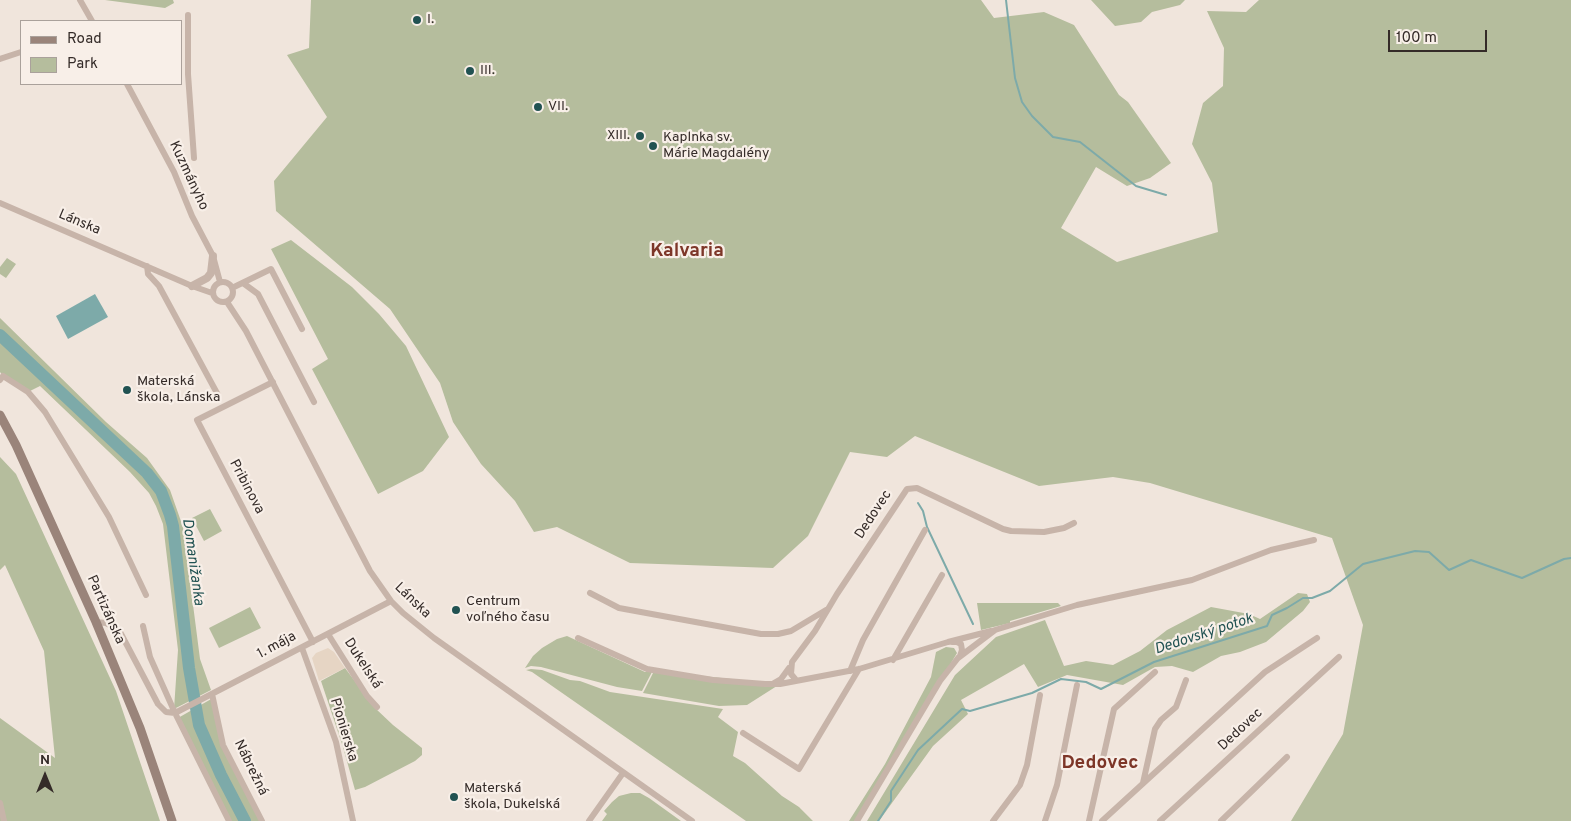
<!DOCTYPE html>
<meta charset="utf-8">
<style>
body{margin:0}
#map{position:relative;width:1571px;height:821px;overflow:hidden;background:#f0e5dc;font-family:Overpass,sans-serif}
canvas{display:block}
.legend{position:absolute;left:20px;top:20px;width:162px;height:65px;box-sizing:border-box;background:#f8efe8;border:1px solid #aaa19b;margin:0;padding:6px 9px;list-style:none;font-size:15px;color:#342b28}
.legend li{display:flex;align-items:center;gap:10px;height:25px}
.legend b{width:25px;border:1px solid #aaa19b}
.north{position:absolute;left:20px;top:751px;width:50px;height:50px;-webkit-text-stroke:4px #f8efe8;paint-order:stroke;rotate:0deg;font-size:14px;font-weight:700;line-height:20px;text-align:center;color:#342b28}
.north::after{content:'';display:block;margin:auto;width:18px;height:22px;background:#342b28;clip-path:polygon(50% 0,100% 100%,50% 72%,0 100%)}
.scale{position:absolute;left:1388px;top:30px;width:99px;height:22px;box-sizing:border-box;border:2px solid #342b28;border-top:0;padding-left:6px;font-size:15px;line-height:18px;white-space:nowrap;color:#342b28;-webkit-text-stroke:4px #f8efe8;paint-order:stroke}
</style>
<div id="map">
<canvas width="1571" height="821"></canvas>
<ul class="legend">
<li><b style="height:6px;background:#9a847a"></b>Road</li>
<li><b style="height:14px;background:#b5bd9d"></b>Park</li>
</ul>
<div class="north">N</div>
<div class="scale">100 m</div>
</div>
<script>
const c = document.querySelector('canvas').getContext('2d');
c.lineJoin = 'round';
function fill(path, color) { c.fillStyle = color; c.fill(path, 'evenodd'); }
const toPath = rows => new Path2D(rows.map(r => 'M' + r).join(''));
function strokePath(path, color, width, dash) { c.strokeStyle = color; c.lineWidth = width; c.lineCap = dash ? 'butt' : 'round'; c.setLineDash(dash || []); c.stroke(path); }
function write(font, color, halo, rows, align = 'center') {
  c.font = font + ' Overpass,sans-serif'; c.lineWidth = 4.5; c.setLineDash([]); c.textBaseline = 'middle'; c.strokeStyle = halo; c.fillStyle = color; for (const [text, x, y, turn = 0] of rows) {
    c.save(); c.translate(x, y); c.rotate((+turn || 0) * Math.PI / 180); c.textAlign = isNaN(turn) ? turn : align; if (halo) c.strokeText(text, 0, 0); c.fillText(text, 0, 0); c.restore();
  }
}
fill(toPath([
 [105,0,173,0,174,3,165,8],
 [311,0,981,0,994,18,1044,12,1074,25,1119,95,1128,102,1171,163,1150,178,1127,186,1096,167,1061,228,1117,262,1218,232,1212,183,1192,144,1203,103,1223,86,1224,48,1207,11,1246,12,1259,0,1571,0,1571,821,1291,821,1343,734,1363,625,1332,538,1150,483,1113,477,1039,486,915,436,887,457,850,452,808,536,773,568,630,563,557,527,534,532,515,501,481,464,453,422,440,383,390,309,276,211,274,181,327,117,287,55,309,48],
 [1091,0,1185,0,1180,5,1152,12,1141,22,1115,26],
 [291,240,352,287,379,314,406,346,449,437,423,471,378,494,312,369,328,359,271,249],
 [7,258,16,264,6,278,0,274,0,267],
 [0,318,106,422,147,458,170,490,183,527,200,659,211,690,174,709,178,650,163,524,156,506,149,493,130,472,40,386,28,392,3,376,0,372],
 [0,457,16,474,116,691,160,821,0,821,0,718,55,758,44,651,5,565,0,570],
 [210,509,222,531,204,541,192,518],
 [1298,593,1307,594,1310,602,1303,611,1266,642,1240,652,1221,656,1193,672,1172,666,1155,667,1123,685,1067,675,1038,687,1024,664,961,700,968,714,933,746,879,821,867,821,955,675,996,637,1045,620,1064,666,1086,661,1113,665,1140,651,1167,630,1211,607,1249,614,1260,619],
 [977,603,1058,603,1061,606,1010,621,1010,623,981,630],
 [250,607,261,628,219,648,209,628],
 [567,636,645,672,652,672,642,691,617,687,541,667,531,666,525,668,533,656,542,648,557,639],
 [946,647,954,648,957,653,857,821,849,821,885,764,931,677,936,652],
 [345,668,375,708,393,725,422,748,422,755,415,761,365,787,355,790,343,747,321,681],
 [531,669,542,670,570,680,580,681,610,692,723,709,718,717,738,732,733,756,745,763,782,796,799,807,813,821,746,821,532,672,526,670],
 [654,671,780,684,747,705,719,706,643,693],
 [213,698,223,745,262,821,229,821,178,718],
 [631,793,640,793,649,798,681,821,602,821,607,814,604,811,612,802,619,796]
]), '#b5bd9d');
fill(toPath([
 [328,648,334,652,345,668,319,681,312,658,316,653]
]), '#e6d5c4');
fill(toPath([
 [95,294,108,317,68,339,56,316]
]), '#7daaa9');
strokePath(toPath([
 [1006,0,1015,78,1022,102,1032,116,1053,137,1080,142,1136,186,1166,195],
 [918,503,923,511,927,527,973,624],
 [878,821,891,801,891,791,918,750,962,709,970,711,1032,693,1061,679,1086,682,1101,689,1154,662,1267,626,1272,615,1287,608,1303,598,1312,598,1330,591,1363,564,1415,551,1429,552,1449,570,1471,560,1522,578,1564,559,1571,558]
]), '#7daaa9', 2);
strokePath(toPath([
 [0,335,147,473,161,491,170,515,173,526,189,668,199,725,221,775,245,821]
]), '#7daaa9', 12);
strokePath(toPath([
 [80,0,92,21],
 [188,15,188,74,194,158],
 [0,59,21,52],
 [127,84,174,172,192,216,213,256,220,282],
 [0,203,192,286,212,293],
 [147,266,148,274,159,286,218,395],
 '213 292a10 10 0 1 1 20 0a10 10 0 1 1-20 0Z',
 [243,283,258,294,314,402],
 [232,288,271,269,302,329],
 [227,302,246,331,370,571,391,601,403,613,434,638,692,821],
 [0,380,3,376,28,392,45,412,109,517,146,595],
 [273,382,197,420,313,642],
 [590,593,619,608,761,634,778,634,791,631,826,610],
 [96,622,106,623,119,630,158,704,166,712,175,713],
 [143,626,150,657,175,713,229,821],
 [328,634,367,696,377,707],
 [578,638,647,669,713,680,765,684,780,684,859,669,948,642,991,631],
 [952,642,957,642,961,644,962,650,960,656],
 [302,648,336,742,353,821],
 [893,660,942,575],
 [850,671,863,640,925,530],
 [796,680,791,674,792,662,815,631,837,594,907,489,917,488,1003,529,1011,531,1044,532,1064,528,1074,523],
 [774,683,781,679,789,668],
 [212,694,223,745,262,821],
 [175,713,391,601],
 [743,733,799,769,859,669],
 [1143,783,1155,729,1161,720,1176,707,1186,680],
 [0,803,4,821],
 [589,821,623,773],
 [857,821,940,681,958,658,995,630,1077,605,1192,580,1271,550,1314,540],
 [993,821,1020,785,1027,765,1040,695],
 [1045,821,1057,785,1077,685],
 [1089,821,1114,709,1155,672],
 [1102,821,1265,672,1317,638],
 [1160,821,1339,657],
 [1221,821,1287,757]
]), '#c7b4a9', 6);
strokePath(toPath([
 [192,286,207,278,211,273,213,256]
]), '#c7b4a9', 8);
strokePath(toPath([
 [0,415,16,445,96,622,140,728,172,821]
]), '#9a847a', 9);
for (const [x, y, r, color] of [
 [417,20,5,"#215252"],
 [470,71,5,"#215252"],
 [538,107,5,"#215252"],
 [640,136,5,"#215252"],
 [653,146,5,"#215252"],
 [127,390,5,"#215252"],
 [456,610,5,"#215252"],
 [454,797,5,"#215252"]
]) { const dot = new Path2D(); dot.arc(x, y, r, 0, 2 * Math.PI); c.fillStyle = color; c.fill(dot); strokePath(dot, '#f8efe8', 2); }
write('14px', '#342b28', '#f8efe8', [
 ["I.",427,20],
 ["III.",480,71],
 ["VII.",548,107],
 ["XIII.",630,136,"right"],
 ["Kaplnka sv.",663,138],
 ["Márie Magdalény",663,154],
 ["Materská",137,382],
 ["škola, Lánska",137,398],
 ["Centrum",466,602],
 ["voľného času",466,618],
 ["Materská",464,789],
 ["škola, Dukelská",464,805]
], 'left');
write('14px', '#342b28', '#f8efe8', [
 ["Kuzmányho",188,176,65],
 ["Lánska",79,223,23],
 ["Pribinova",246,487,62],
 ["Dedovec",874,515,-57],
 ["Lánska",412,601,44],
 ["Partizánska",105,610,66],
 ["1. mája",277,646,-28],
 ["Dukelská",362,664,57],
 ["Pionierska",343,730,73],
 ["Dedovec",1241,730,-43],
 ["Nábrežná",250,768,64]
]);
write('italic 15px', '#215252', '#f8efe8', [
 ["Domanižanka",192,562,82],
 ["Dedovský potok",1204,635,-18]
]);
write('bold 19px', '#7d3628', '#f8efe8', [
 ["Kalvaria",687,252],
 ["Dedovec",1100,764]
]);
</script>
